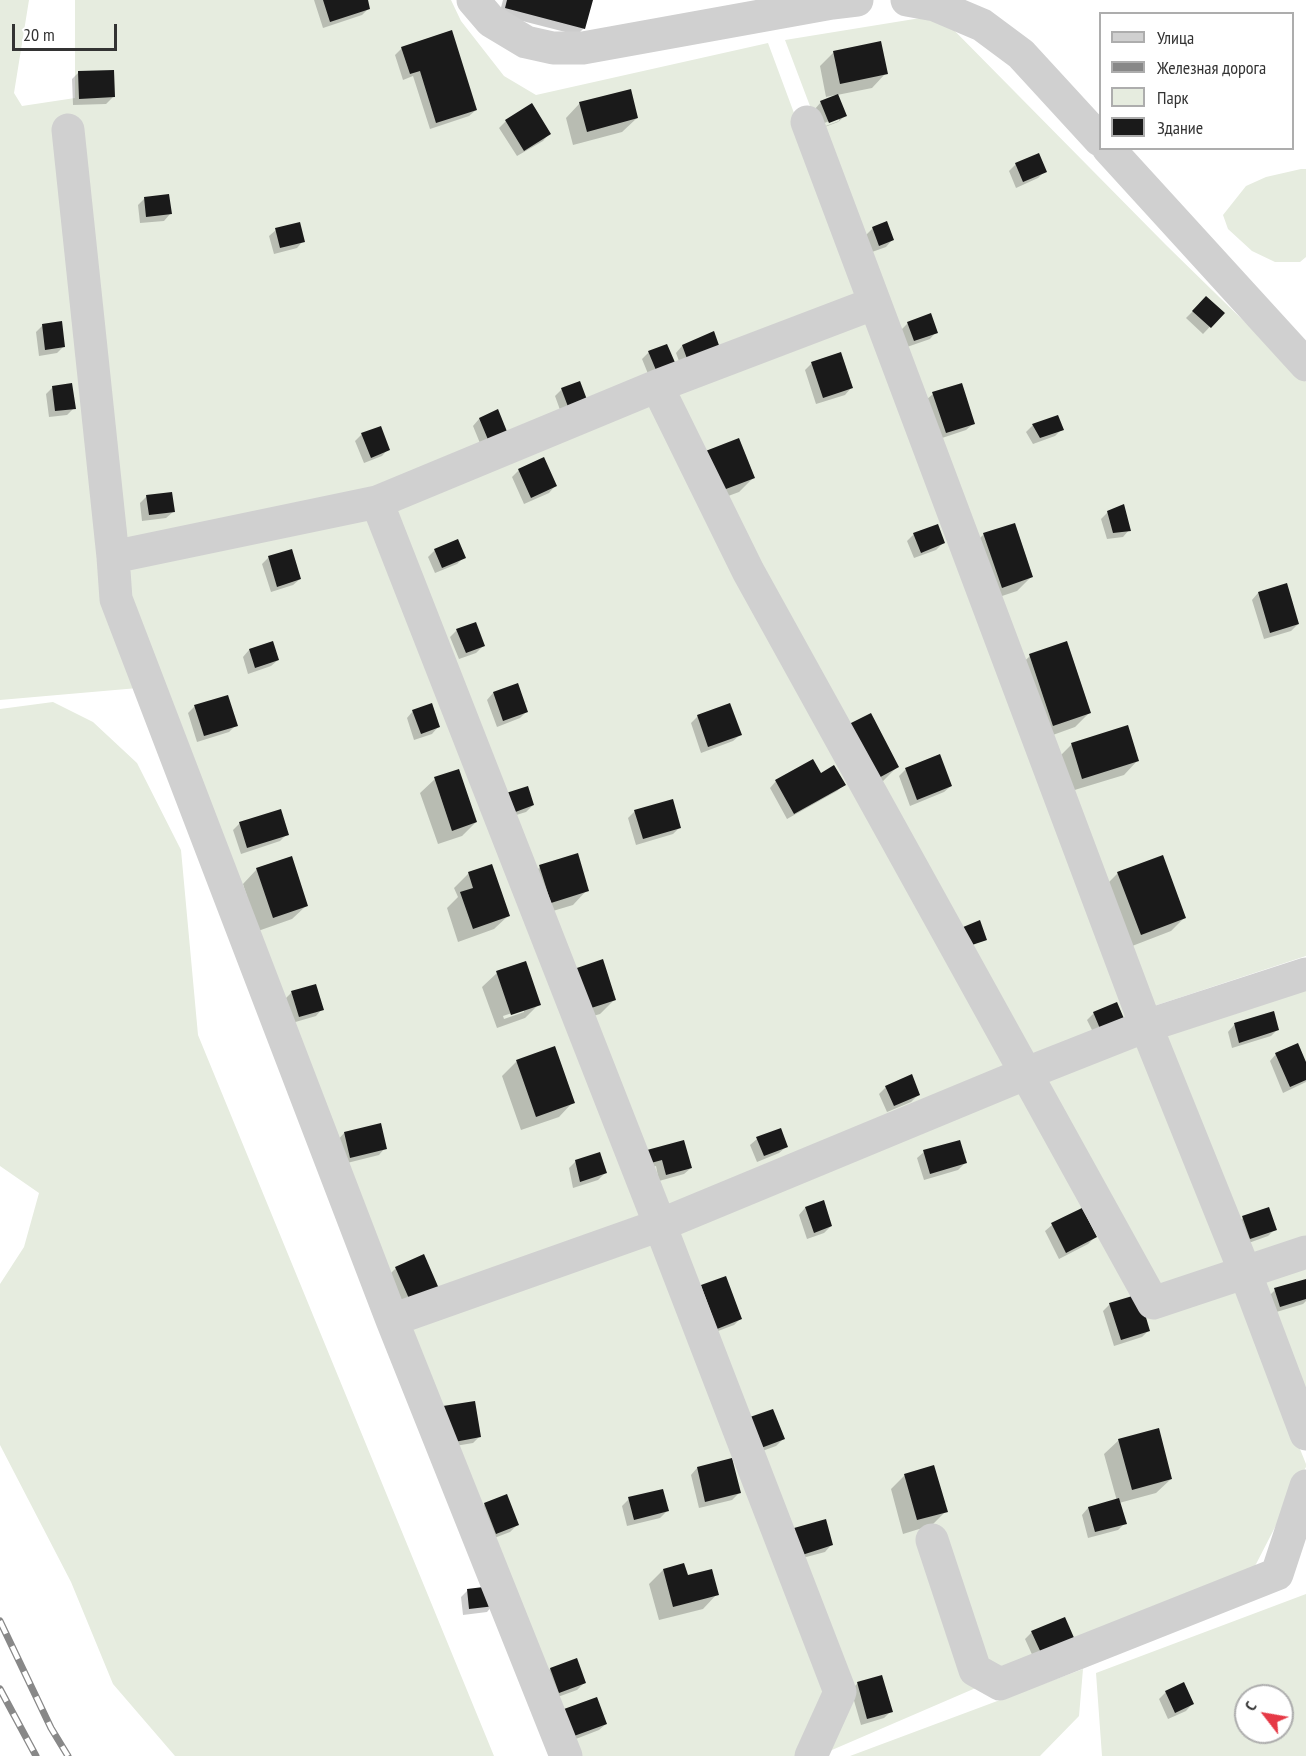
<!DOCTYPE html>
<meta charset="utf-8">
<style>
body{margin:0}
#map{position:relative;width:1306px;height:1756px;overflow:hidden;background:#fff;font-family:"PT Sans Narrow",sans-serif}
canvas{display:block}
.legend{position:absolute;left:1099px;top:12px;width:195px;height:138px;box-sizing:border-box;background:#fff;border:2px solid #adadad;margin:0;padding:8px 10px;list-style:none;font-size:18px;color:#333}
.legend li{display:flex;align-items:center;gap:12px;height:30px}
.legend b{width:30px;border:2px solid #adadad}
.north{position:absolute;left:1234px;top:1684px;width:60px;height:60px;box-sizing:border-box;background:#fff;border:2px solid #adadad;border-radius:50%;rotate:301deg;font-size:16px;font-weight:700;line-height:24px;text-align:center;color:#333}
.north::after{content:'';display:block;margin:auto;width:21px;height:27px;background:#e63946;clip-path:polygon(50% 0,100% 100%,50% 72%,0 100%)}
.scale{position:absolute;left:12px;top:24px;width:105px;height:27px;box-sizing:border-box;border:3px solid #333;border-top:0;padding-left:8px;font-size:18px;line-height:21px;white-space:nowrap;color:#333;-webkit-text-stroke:4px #fff;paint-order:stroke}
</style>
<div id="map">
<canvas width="1306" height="1756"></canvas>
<ul class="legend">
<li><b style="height:8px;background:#d0d0d0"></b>Улица</li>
<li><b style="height:8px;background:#888"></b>Железная дорога</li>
<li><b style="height:16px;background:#e6ecdf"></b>Парк</li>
<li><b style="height:16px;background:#1a1a1a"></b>Здание</li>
</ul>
<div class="north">С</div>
<div class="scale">20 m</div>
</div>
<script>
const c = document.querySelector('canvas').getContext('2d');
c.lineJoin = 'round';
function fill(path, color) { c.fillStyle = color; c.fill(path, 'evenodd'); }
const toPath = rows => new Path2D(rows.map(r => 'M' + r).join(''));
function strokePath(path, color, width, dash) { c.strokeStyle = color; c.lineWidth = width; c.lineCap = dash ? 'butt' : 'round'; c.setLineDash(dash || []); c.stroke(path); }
fill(toPath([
 [0,0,29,0,14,93,22,106,75,98,75,0,451,0,461,21,504,76,536,95,768,43,1133,1026,403,1310,161,686,0,700],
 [939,15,1166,245,1306,382,1306,956,1151,1007,785,40],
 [1301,169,1306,169,1306,257,1300,262,1275,262,1252,251,1228,229,1223,215,1246,186,1266,177],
 [53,702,93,722,137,763,181,850,198,1035,494,1756,175,1756,113,1684,71,1582,0,1445,0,1284,24,1247,39,1193,0,1166,0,709],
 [1306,988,1306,1405,1161,1033],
 [1137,1042,1306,1464,1306,1467,1254,1568,818,1756,572,1756,403,1333],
 [1306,1594,1306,1756,1102,1756,1096,1673],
 [1246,1696,1282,1696,1282,1732,1246,1732],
 [1083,1669,1079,1716,1040,1756,850,1756]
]), '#e6ecdf');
fill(toPath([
 [314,0,366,0,369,8,362,15,323,28],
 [503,0,591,0,584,28,577,35,499,15],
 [402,48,476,110,469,116,430,129,413,76,403,80,395,55],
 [834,52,886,73,872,88,837,95,845,116,838,122,822,128,815,109,821,102,836,97,835,95,826,97,820,66],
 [839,117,839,121,823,127,822,124],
 [79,72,113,97,106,104,73,105,72,79],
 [580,103,637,118,622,132,573,145,566,118],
 [531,105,549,134,543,141,517,156,499,128,506,121],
 [1016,164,1045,171,1038,178,1016,188,1009,171],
 [144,199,170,214,164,221,140,223,138,205],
 [873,228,892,240,886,247,872,252,866,235],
 [276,230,303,241,297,248,274,254,269,236],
 [1206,298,1223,313,1203,334,1186,318],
 [908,323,936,332,930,339,907,347,901,330],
 [43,325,64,346,57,353,39,356,36,332],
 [713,333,682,369,676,353,682,346],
 [649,352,675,367,651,381,642,359],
 [812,363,851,388,845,395,816,404,805,370],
 [579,383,563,418,555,396,562,389],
 [53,387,74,408,67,415,49,417,46,394],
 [933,394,973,424,966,430,939,439,926,400],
 [497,411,507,433,482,448,473,426,479,419],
 [1033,425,1062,429,1055,436,1033,444,1026,432],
 [362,434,388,449,382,456,364,463,355,441],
 [690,468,753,478,739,492,704,505],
 [519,470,555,486,549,493,524,504,512,477],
 [147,496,173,512,166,518,142,521,140,503],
 [1108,512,1129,530,1123,537,1107,539,1101,519],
 [914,534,943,543,936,550,914,558,907,541],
 [984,534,1031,577,1017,591,987,601,970,548],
 [435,550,464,557,457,564,435,573,428,557],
 [269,557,300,579,293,585,271,592,262,564],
 [1258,593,1298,624,1291,631,1264,639,1252,600],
 [457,630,483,646,476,653,459,659,450,637],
 [249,650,278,660,271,666,248,674,243,657],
 [1030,656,1089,713,1075,727,1039,740,1015,670],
 [493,693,526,712,520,718,497,727,487,700],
 [227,696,236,725,229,732,197,742,188,713,194,707],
 [413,711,438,727,432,734,414,740,407,718],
 [698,716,740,735,733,741,701,753,691,723],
 [832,742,898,766,883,781,858,794],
 [1072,744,1138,760,1124,775,1068,792,1058,758],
 [939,756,951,786,944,792,910,806,899,776,905,770],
 [458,770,476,822,462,836,438,844,420,793,435,779],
 [776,781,844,785,837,791,787,819,770,788],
 [504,796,533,805,526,812,503,819],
 [635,811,679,828,673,834,636,845,628,818],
 [240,823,287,834,280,841,241,854,233,830],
 [540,867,587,890,573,905,536,916,526,881],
 [257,869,307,905,292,919,258,931,243,884],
 [469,873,509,915,494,929,458,942,447,908,458,897,454,888],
 [1118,873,1185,917,1171,931,1127,948,1104,887],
 [572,971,614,1000,600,1014,570,1023],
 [497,973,539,1004,525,1018,497,1028,482,987],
 [524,1009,524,1012,504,1019,503,1016],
 [292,992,322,1009,316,1016,292,1023,285,999],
 [1116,1004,1095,1036,1087,1020,1094,1013],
 [1273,1013,1278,1029,1271,1036,1232,1048,1228,1032,1234,1025],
 [554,1048,573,1102,559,1117,521,1130,502,1076,516,1062],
 [1276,1054,1306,1066,1306,1082,1283,1093,1270,1061],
 [886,1087,918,1095,911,1102,887,1112,879,1094],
 [344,1133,385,1148,379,1155,343,1164,338,1140],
 [757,1139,786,1147,779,1153,757,1162,750,1145],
 [648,1151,691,1168,684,1174,659,1181,656,1166,644,1169],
 [924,1152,965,1163,958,1170,924,1180,917,1158],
 [576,1161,605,1173,598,1180,573,1188,569,1168],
 [823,1202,831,1226,824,1233,807,1239,799,1215,805,1208],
 [1082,1210,1095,1237,1088,1244,1059,1259,1045,1231,1052,1225],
 [1243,1218,1275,1229,1268,1236,1243,1245,1236,1224],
 [423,1256,404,1309,389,1275,396,1268],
 [725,1278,740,1319,734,1325,710,1334,701,1287],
 [1306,1284,1306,1301,1303,1304,1273,1313,1268,1297,1275,1290],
 [1110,1304,1148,1331,1142,1337,1114,1346,1103,1311],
 [474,1402,479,1437,473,1443,443,1448],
 [750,1419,783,1439,776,1446,754,1454],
 [1119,1440,1171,1479,1156,1493,1119,1503,1125,1523,1118,1530,1088,1538,1082,1515,1088,1508,1117,1501,1104,1454],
 [697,1468,739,1493,732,1500,699,1508,691,1475],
 [905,1475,946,1511,932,1525,903,1534,891,1489],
 [629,1499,667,1511,660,1518,627,1526,622,1506],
 [485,1504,517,1525,510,1532,489,1540,478,1511],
 [788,1536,831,1545,825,1552,795,1560],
 [663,1570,687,1577,717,1594,703,1609,659,1620,649,1584],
 [468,1590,493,1605,487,1612,463,1615,461,1597],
 [1032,1632,1073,1640,1035,1661,1025,1639],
 [576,1660,584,1683,577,1690,552,1699,544,1676,550,1669],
 [858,1683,891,1711,884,1718,861,1725,851,1690],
 [1166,1692,1192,1704,1186,1711,1168,1719,1159,1699],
 [559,1717,606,1724,599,1730,568,1742]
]), '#0003');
fill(toPath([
 [323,0,368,0,370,9,330,22],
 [507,0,593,0,585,29,505,8],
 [452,30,477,110,436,123,420,71,410,74,401,47],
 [881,41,888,74,840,84,833,51],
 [114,70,115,97,79,99,78,71],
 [631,89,638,118,587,132,579,102],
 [838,94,847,116,829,123,820,101],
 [532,103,551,134,524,151,505,120],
 [1039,153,1047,172,1023,182,1015,163],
 [169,194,172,214,146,217,144,197],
 [887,221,894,240,879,246,872,227],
 [300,222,305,242,280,248,275,228],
 [1206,296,1225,313,1211,328,1192,311],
 [931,313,938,333,914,341,907,322],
 [62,321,65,347,45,350,42,324],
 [714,331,721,351,689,364,682,345],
 [667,344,677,367,658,375,648,351],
 [841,352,853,388,823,398,811,362],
 [580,381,589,405,570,412,561,388],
 [72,383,76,409,55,411,52,386],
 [962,383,975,424,946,433,932,392],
 [498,409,508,434,489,442,479,418],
 [1058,415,1064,430,1040,438,1032,424],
 [381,426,390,450,371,458,361,433],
 [739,438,755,478,718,492,703,452],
 [544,457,557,486,531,498,518,469],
 [172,492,175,512,149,515,146,495],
 [1124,504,1131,531,1113,533,1107,511],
 [1015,523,1033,577,1002,588,983,533],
 [938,524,945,543,921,553,913,533],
 [458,539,466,558,442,568,434,549],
 [292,549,301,579,277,587,268,556],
 [1287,583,1299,624,1270,633,1258,592],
 [476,622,485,646,466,653,456,629],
 [273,641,279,660,255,668,249,649],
 [1067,641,1091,713,1053,726,1029,654],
 [518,683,528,712,503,721,493,692],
 [228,695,238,726,204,736,194,705],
 [432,703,440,727,421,734,412,710],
 [730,703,742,735,708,747,697,715],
 [871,713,899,767,873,781,845,726],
 [1128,725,1139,761,1082,779,1071,743],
 [940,754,952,786,917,800,905,768],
 [813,759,821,773,834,765,846,785,794,814,775,780],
 [459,769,477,822,452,831,434,777],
 [528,786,534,805,510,814,503,794],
 [673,799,681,828,643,839,634,810],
 [281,809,289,835,247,848,239,822],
 [578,853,589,891,551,903,539,865],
 [1163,855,1186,918,1141,935,1117,872],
 [292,856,308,906,273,918,256,868],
 [492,864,510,916,473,929,460,892,473,888,468,872],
 [980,920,987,940,963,948,956,930],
 [603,959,616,1000,585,1010,571,970],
 [526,961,541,1005,511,1015,496,971],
 [316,984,324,1010,299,1017,291,991],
 [1117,1002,1125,1021,1101,1031,1093,1012],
 [1274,1011,1279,1030,1239,1043,1234,1023],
 [1298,1043,1306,1062,1306,1080,1290,1087,1275,1053],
 [555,1046,575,1103,536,1117,516,1060],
 [912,1074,920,1095,894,1106,885,1086],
 [381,1123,387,1149,350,1158,344,1132],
 [781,1128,788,1147,764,1156,756,1137],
 [684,1140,692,1168,666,1175,662,1160,651,1163,647,1150],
 [960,1140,967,1163,930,1174,923,1150],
 [600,1152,607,1173,580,1182,575,1160],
 [824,1200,832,1226,814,1233,805,1207],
 [1269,1207,1277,1230,1250,1239,1242,1216],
 [1082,1208,1097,1237,1066,1253,1051,1223],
 [424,1254,440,1291,411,1303,395,1267],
 [726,1276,742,1319,717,1329,701,1285],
 [1306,1279,1306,1299,1280,1307,1274,1288],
 [1139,1294,1150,1331,1121,1340,1109,1303],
 [475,1401,481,1437,449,1443,443,1406],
 [773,1409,785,1439,761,1448,750,1417],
 [1159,1428,1172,1479,1132,1490,1118,1439],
 [732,1458,741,1493,705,1502,697,1467],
 [934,1465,948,1512,917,1520,904,1474],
 [663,1489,669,1511,634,1520,628,1497],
 [507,1494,519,1525,496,1534,484,1503],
 [1119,1498,1127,1524,1095,1532,1088,1507],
 [826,1519,833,1545,802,1555,794,1528],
 [684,1563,688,1575,712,1569,719,1595,673,1607,663,1569],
 [492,1586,495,1606,469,1609,467,1589],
 [1065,1617,1075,1640,1042,1655,1031,1631],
 [577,1658,586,1683,559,1693,550,1668],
 [882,1675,893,1712,867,1719,857,1682],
 [1184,1682,1194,1704,1175,1713,1165,1691],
 [597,1697,607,1724,574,1736,564,1709]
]), '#1a1a1a');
strokePath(toPath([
 [473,0,491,21,526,42,553,48,583,48,832,3,857,0],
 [907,0,935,5,982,25,1021,54,1100,140],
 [807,122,1146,1026,1245,1272,1306,1434],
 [68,130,113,557,116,599,392,1320,566,1756],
 [1108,148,1306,365],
 [657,386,748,571,1153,1303,1306,1252],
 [377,502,660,1225,840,1692,811,1756],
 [113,557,377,502,657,386,875,303],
 [392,1320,660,1225,1027,1073,1146,1026,1306,974],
 [932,1540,975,1670,1000,1684,1277,1574,1306,1486]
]), '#d0d0d0', 33);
const rail = toPath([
 [0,1621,51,1728,68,1756],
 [0,1689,36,1756]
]);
strokePath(rail, '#888', 7);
strokePath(rail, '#fff', 4.5, [14]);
</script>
